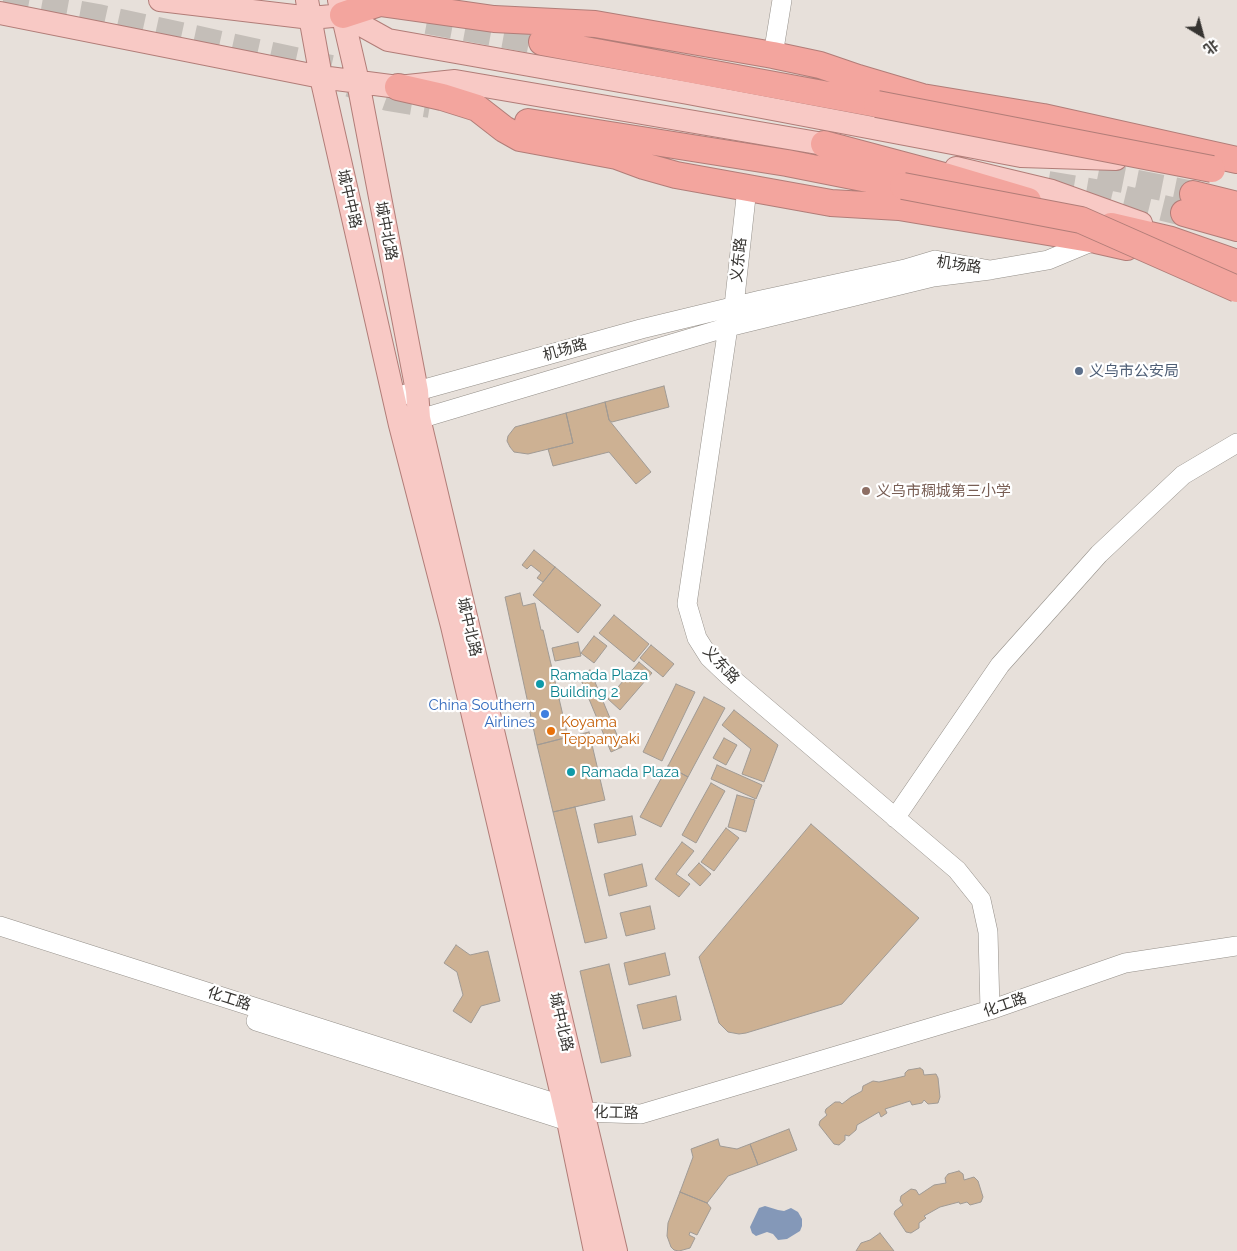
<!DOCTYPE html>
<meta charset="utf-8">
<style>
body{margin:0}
#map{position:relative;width:1237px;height:1251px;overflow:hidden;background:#e7e0da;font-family:Raleway,"Noto Sans SC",sans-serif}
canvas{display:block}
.north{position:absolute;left:1177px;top:10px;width:50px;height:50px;-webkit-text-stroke:4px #fff;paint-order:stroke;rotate:143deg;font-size:14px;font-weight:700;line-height:20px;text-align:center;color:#363431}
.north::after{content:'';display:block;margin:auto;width:18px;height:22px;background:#363431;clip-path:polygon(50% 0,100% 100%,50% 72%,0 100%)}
</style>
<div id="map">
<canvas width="1237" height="1251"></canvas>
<div class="north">北</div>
</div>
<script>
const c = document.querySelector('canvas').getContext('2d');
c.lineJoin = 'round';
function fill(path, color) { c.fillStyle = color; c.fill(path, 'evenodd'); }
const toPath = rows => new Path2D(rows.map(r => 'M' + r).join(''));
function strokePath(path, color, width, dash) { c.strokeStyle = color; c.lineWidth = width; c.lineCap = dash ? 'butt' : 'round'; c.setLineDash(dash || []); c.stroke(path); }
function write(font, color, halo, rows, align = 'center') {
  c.font = font + ' Raleway,"Noto Sans SC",sans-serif'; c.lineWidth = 4.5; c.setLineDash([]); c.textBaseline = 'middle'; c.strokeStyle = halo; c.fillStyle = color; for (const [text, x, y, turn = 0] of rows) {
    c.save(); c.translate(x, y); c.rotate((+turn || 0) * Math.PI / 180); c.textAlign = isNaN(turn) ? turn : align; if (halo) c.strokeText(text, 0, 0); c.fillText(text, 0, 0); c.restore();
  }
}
fill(toPath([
 [765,1206,778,1210,784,1211,791,1208,798,1212,802,1219,802,1226,800,1231,787,1239,778,1240,773,1234,767,1232,756,1236,752,1233,750,1227,759,1208]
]), '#8498b8');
const building = toPath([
 [664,386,669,407,612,422,609,420,605,402,664,386],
 [605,402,609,420,651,472,636,484,609,452,553,466,548,449,573,443,566,413,605,402],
 [566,413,573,443,528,454,514,452,510,447,507,441,508,436,515,427,566,413],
 [534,550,555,567,543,582,537,578,541,573,531,565,527,569,522,565,534,550],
 [555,567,601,605,578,633,533,595,555,567],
 [520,593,523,606,535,603,541,630,543,630,568,737,537,745,505,597,520,593],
 [614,615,649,644,634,662,599,633,614,615],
 [594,636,607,646,594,663,581,653,594,636],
 [578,642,581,656,555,661,552,648,578,642],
 [651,645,674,664,663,677,640,658,651,645],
 [639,662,652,673,620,710,608,699,639,662],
 [590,670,622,747,611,752,579,675,590,670],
 [676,684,695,692,662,761,643,752,676,684],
 [704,697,725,708,688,777,668,766,704,697],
 [734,710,778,745,764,782,742,774,751,749,722,725,734,710],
 [589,732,605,800,553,812,537,745,589,732],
 [724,738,737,745,726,765,713,758,724,738],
 [717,765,762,785,756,799,711,779,717,765],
 [668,766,688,777,661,827,640,817,668,766],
 [711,783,725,791,696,843,682,835,711,783],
 [737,795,755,800,746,832,728,827,737,795],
 [575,807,607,938,585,943,553,812,575,807],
 [632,816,636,835,598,843,594,824,632,816],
 [811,824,919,918,842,1004,746,1033,739,1034,728,1032,719,1023,699,957,811,824],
 [726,828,739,838,714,871,701,862,726,828],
 [682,842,694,851,676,874,690,884,679,897,655,879,682,842],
 [699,863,711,874,700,886,688,875,699,863],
 [642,864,647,886,609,896,604,874,642,864],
 [650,906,655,929,626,936,620,913,650,906],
 [456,945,470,955,488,951,500,1001,481,1006,471,1023,453,1011,463,995,457,972,444,963,456,945],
 [665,953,670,975,629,985,624,963,665,953],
 [609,964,631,1056,601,1063,580,971,609,964],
 [676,996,681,1020,643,1029,637,1005,676,996],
 [920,1068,923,1070,924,1075,936,1074,938,1078,940,1097,938,1103,928,1104,924,1100,922,1103,912,1105,910,1101,885,1109,887,1113,881,1117,879,1112,857,1125,856,1130,849,1136,845,1135,845,1140,839,1145,834,1144,819,1125,820,1121,827,1115,825,1112,826,1109,835,1102,840,1102,842,1104,851,1097,862,1091,863,1086,873,1081,879,1082,905,1076,905,1073,908,1070,920,1068],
 [789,1129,797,1150,758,1165,750,1144,789,1129],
 [718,1139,720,1146,737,1149,750,1144,758,1165,728,1176,707,1203,680,1192,693,1157,691,1149,718,1139],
 [959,1171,963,1174,964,1180,974,1177,978,1181,983,1197,981,1202,970,1205,967,1202,960,1204,959,1202,940,1207,924,1216,926,1218,919,1223,919,1228,911,1233,906,1232,894,1214,895,1211,903,1205,900,1201,901,1196,911,1189,916,1190,919,1195,934,1185,946,1183,945,1178,948,1174,959,1171],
 [680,1192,707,1203,711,1208,697,1235,690,1232,689,1235,695,1238,690,1248,679,1251,674,1250,671,1247,667,1236,668,1223,680,1192],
 [880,1233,894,1251,856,1251,861,1243,870,1240,880,1233]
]);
fill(building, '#cdb193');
strokePath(building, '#a09a94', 1);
strokePath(toPath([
 [3,0,98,17,331,68],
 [427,21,542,42],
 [350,84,388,98,430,105],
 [1098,175,1193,194],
 [1048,184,1106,194,1184,213]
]), '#c4beb8', 26, [26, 13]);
const minor = toPath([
 [773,55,782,0],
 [747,188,734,306,728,327,687,604,697,638,709,657,730,677,957,870,981,900,988,932,990,1010],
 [990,270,1048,260,1096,240],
 [403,395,641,329,761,300,905,269,935,260,990,270,933,277,728,327,406,423],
 [895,818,1000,665,1099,554,1183,475,1237,443],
 [0,926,583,1112,641,1114,990,1010,1125,963,1237,946],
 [256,1021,580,1125]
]);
const major = toPath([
 [160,0,311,18,343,15,388,40,688,93,1021,156,1116,159],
 [307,0,321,77,400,425,452,626,568,1121,595,1251],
 [339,0,358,82,417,391,419,418,616,1251],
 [0,13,321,77,398,87,455,81,841,147],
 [956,168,1052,191,1141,223]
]);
const highway = toPath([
 [343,15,380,3,494,19,595,24,773,55,820,65,858,78,922,97,1043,117,1237,160],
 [542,42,877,104],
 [398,87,442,97,477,108,504,129,520,138,617,156,644,166,676,175,831,203,899,207,1096,240,1127,247],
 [528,122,787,163,903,186],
 [824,144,944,176,1028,201],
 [1193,194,1237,205],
 [1184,213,1237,228],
 [1111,226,1171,240,1237,263]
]);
strokePath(minor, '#95908a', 20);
strokePath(major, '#b17d78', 24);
strokePath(highway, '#b17d78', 28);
strokePath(minor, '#fff', 19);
strokePath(major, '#f8c9c5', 22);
strokePath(highway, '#f3a59e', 26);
const highwayBridge = toPath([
 [877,104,1212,169],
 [903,186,1081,220,1237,289]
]);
strokePath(highwayBridge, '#b17d78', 28, []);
strokePath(highwayBridge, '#f3a59e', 26);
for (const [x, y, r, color] of [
 [1079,371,5,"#5c6f8a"],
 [866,491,5,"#8d6e63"],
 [540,684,5,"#0f9aa8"],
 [545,714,5,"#3f7fe0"],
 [551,731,5,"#e8710a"],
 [571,772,5,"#0f9aa8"]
]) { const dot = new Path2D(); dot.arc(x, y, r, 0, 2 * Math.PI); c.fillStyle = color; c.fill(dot); strokePath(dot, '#fff', 2); }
write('15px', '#363431', '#fff', [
 ["城中中路",349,199,77],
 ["城中北路",386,231,79],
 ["义东路",739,260,-84],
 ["机场路",959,265,8],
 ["机场路",565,350,-16],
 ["城中北路",469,627,77],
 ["义东路",721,665,47],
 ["化工路",229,999,18],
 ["化工路",1005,1005,-19],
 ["城中北路",561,1022,77],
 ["化工路",616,1113,1]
]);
write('15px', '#4e5e75', '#fff', [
 ["义乌市公安局",1089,371]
], 'left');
write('15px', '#785e54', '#fff', [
 ["义乌市稠城第三小学",876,491]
], 'left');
write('15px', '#0d838f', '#fff', [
 ["Ramada Plaza",550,675],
 ["Building 2",550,692],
 ["Ramada Plaza",581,772]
], 'left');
write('15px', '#366cbe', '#fff', [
 ["China Southern",535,705],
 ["Airlines",535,722]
], 'right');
write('15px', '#c56008', '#fff', [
 ["Koyama",561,722],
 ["Teppanyaki",561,739]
], 'left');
</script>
